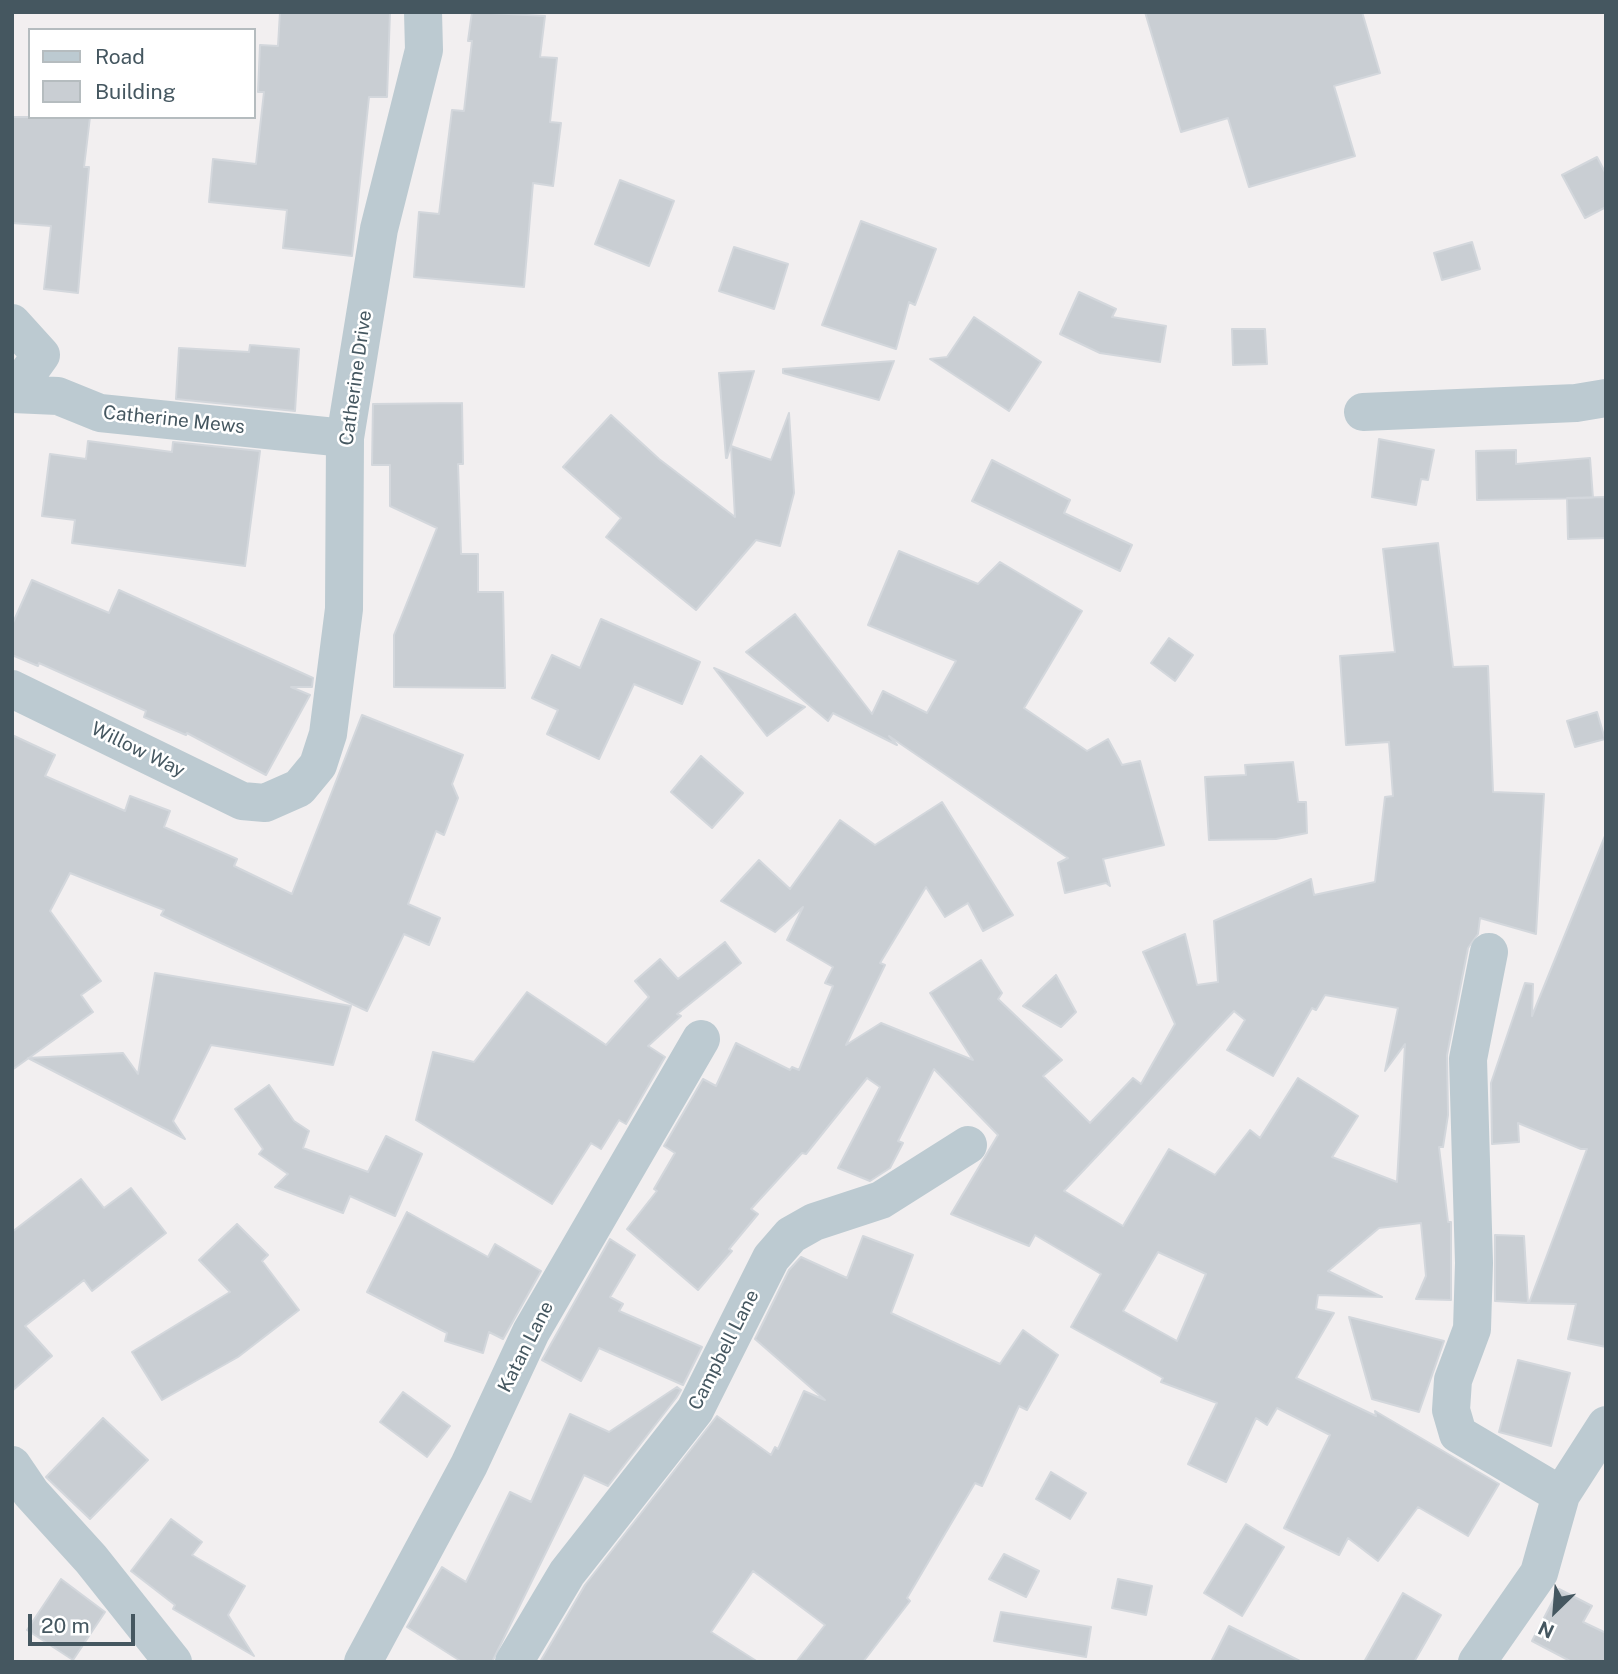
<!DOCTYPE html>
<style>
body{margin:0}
#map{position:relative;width:1618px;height:1674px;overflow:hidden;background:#f2eff0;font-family:"Public Sans",sans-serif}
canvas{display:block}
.frame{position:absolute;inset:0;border:14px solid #455760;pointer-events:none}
.legend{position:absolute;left:28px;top:28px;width:228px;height:91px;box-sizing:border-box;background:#fff;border:2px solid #b5bcbf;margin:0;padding:9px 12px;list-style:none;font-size:21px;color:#455760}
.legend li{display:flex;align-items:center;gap:14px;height:35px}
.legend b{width:35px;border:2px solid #b5bcbf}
.north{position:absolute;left:1520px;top:1576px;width:70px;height:70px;-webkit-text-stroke:5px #fff;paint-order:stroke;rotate:205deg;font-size:19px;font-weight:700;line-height:28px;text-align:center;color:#455760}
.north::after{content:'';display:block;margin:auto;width:24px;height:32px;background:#455760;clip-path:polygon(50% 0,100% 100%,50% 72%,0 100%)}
.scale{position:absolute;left:28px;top:1614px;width:107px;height:32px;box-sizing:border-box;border:4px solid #455760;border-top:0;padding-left:9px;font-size:21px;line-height:24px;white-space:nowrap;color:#455760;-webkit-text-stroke:5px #fff;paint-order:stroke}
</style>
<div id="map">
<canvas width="1618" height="1674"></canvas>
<div class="frame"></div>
<ul class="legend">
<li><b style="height:9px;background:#bccad1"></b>Road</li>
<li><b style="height:19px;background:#c9ced3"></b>Building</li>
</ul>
<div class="north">N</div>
<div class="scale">20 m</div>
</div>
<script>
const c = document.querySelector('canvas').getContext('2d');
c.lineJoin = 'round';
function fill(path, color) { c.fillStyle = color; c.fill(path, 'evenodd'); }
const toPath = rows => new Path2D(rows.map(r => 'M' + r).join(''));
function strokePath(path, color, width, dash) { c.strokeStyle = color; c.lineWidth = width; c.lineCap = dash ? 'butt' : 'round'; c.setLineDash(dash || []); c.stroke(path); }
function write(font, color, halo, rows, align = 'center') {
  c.font = font + ' "Public Sans",sans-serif'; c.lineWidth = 5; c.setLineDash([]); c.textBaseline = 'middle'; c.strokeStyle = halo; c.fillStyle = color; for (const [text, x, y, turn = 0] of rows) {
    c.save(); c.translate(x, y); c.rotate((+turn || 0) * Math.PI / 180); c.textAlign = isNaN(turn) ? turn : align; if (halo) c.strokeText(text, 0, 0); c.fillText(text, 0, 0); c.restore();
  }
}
const building = toPath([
 [280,12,390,12,387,97,369,97,352,256,283,248,287,210,209,202,213,159,256,164,264,92,258,92,260,45,278,46,280,12],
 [472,12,545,16,540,57,557,58,550,122,561,123,553,186,533,183,524,287,414,277,419,212,439,214,452,110,464,111,472,41,468,41,472,12],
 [1145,12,1362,12,1380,73,1334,86,1355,156,1249,187,1228,118,1181,132,1145,12],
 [12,117,90,117,84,167,89,167,78,293,44,289,51,226,12,223,12,117],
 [1597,157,1606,174,1606,207,1585,218,1562,175,1597,157],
 [620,180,674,201,649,266,595,244,620,180],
 [861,221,936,249,915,305,909,302,896,349,822,325,861,221],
 [1472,242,1480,269,1442,280,1434,253,1472,242],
 [734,247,788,264,774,309,719,291,734,247],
 [1079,292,1116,309,1112,317,1166,326,1160,362,1100,353,1060,334,1079,292],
 [974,317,1041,362,1009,411,930,359,947,357,974,317],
 [1232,329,1265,329,1267,364,1233,365,1232,329],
 [250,345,299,349,295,411,176,399,179,348,249,352,250,345],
 [894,361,879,400,783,373,783,369,894,361],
 [754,371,727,458,726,458,719,373,754,371],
 [462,403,463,464,458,464,461,554,478,554,478,592,503,592,505,688,394,687,394,635,437,528,390,506,390,465,372,465,373,404,462,403],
 [789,413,794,493,780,546,756,540,696,610,606,537,621,518,563,467,611,415,659,459,735,517,731,446,771,460,789,413],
 [1379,439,1434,450,1428,480,1421,479,1416,505,1372,497,1379,439],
 [88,441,172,452,173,442,260,451,245,566,72,543,75,520,42,516,50,454,86,459,88,441],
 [1516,450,1516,464,1590,458,1593,498,1477,500,1476,451,1516,450],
 [992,460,1070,500,1064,513,1132,545,1120,571,972,501,992,460],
 [1606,497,1606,538,1568,539,1567,498,1606,497],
 [1438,543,1453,667,1488,666,1493,792,1544,794,1536,934,1480,918,1478,934,1468,948,1447,1055,1448,1115,1443,1147,1439,1147,1448,1222,1451,1222,1451,1300,1416,1299,1426,1276,1421,1223,1379,1228,1328,1271,1382,1297,1318,1295,1316,1309,1334,1313,1296,1378,1376,1416,1375,1411,1499,1484,1468,1536,1418,1507,1378,1561,1348,1538,1339,1555,1284,1528,1330,1435,1277,1408,1267,1425,1256,1418,1226,1482,1188,1464,1217,1403,1161,1382,1163,1378,1071,1327,1101,1274,1035,1235,1029,1246,951,1214,998,1135,934,1069,898,1141,903,1143,890,1168,870,1181,838,1168,880,1087,867,1078,806,1154,802,1153,751,1209,758,1214,729,1249,732,1251,698,1290,627,1229,657,1191,654,1189,675,1153,664,1146,703,1079,716,1086,736,1043,790,1070,792,1067,799,1070,833,986,825,983,833,967,787,940,803,907,775,932,721,901,759,860,790,889,840,820,875,845,942,802,1013,915,983,931,968,903,945,917,926,887,880,963,885,965,846,1045,881,1023,973,1060,930,993,981,960,1002,993,998,999,1062,1060,1043,1076,1090,1123,1133,1078,1141,1084,1175,1024,1143,952,1185,934,1197,985,1218,982,1214,921,1311,879,1314,895,1375,882,1385,797,1393,796,1389,742,1346,745,1340,656,1395,652,1383,549,1438,543],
 [1325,995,1398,1008,1385,1071,1405,1044,1397,1182,1332,1157,1358,1116,1298,1078,1260,1138,1250,1130,1215,1175,1169,1149,1123,1226,1064,1191,1234,1011,1245,1020,1227,1050,1273,1076,1312,1008,1316,1010,1325,995],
 [1158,1252,1206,1274,1177,1341,1123,1311,1158,1252],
 [899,551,978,584,1000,562,1082,611,1024,708,1087,751,1108,739,1122,765,1140,761,1164,845,1103,859,1110,886,1106,883,1065,893,1058,863,1068,858,889,736,897,745,833,713,828,721,746,652,795,614,872,714,883,691,927,713,956,661,868,625,899,551],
 [32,580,109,613,119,590,313,678,312,687,291,687,310,695,266,775,187,733,186,735,144,717,146,711,39,663,38,666,12,655,12,625,32,580],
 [601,619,700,662,682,704,634,684,599,759,547,734,558,710,532,698,552,655,580,668,601,619],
 [1169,638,1193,655,1175,681,1151,663,1169,638],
 [714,668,805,707,767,736,714,668],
 [1597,712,1605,739,1575,747,1567,721,1597,712],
 [362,715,463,755,452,784,458,798,444,835,436,831,408,904,440,918,429,945,404,934,367,1011,161,915,164,910,70,873,50,911,101,981,81,995,93,1012,12,1070,12,735,55,755,45,776,125,811,130,796,170,811,164,827,237,859,234,866,292,894,362,715],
 [701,756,743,793,712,828,671,792,701,756],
 [1293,762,1298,802,1306,802,1307,833,1276,839,1209,840,1205,777,1246,775,1245,765,1293,762],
 [1605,836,1606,836,1606,1347,1568,1339,1576,1304,1529,1303,1587,1149,1581,1149,1518,1123,1519,1142,1492,1144,1491,1083,1525,983,1533,984,1532,1016,1605,836],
 [725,942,741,963,677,1014,681,1016,648,1046,665,1057,626,1124,619,1120,601,1149,591,1143,552,1204,416,1120,433,1052,474,1062,527,992,606,1045,649,997,635,981,660,959,678,979,725,942],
 [155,973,351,1006,333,1065,211,1045,173,1121,185,1139,28,1058,123,1053,138,1074,155,973],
 [1056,975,1076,1012,1061,1027,1023,1006,1056,975],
 [269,1085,294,1121,309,1131,303,1148,368,1172,386,1136,422,1154,395,1216,350,1196,343,1213,275,1187,288,1174,259,1154,263,1149,235,1109,269,1085],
 [81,1179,104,1208,131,1188,166,1233,92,1291,84,1280,25,1326,52,1356,12,1391,12,1232,81,1179],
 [407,1212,488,1257,495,1244,541,1271,503,1339,489,1332,483,1353,445,1341,447,1333,367,1292,407,1212],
 [237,1224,268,1255,262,1261,299,1310,238,1357,162,1400,132,1352,230,1292,199,1260,237,1224],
 [1495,1235,1524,1236,1528,1303,1495,1301,1495,1235],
 [863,1236,913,1255,891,1313,1000,1364,1023,1330,1058,1355,1027,1410,1019,1406,982,1486,975,1483,907,1598,910,1601,863,1662,796,1662,825,1625,753,1571,711,1632,758,1662,540,1662,585,1585,717,1416,771,1455,775,1447,778,1449,804,1391,825,1400,755,1339,789,1270,801,1257,847,1278,863,1236],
 [610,1239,635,1255,610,1297,623,1304,619,1311,702,1347,683,1385,599,1348,581,1381,542,1360,610,1239],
 [1349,1317,1444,1341,1419,1412,1372,1399,1349,1317],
 [1518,1360,1570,1373,1551,1446,1499,1432,1518,1360],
 [677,1387,681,1390,676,1398,608,1486,584,1475,492,1662,462,1662,407,1627,442,1567,466,1582,510,1492,531,1502,570,1414,609,1432,677,1387],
 [403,1392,450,1426,427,1457,380,1422,403,1392],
 [103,1418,148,1460,90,1519,46,1477,103,1418],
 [1051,1472,1086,1493,1070,1519,1036,1499,1051,1472],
 [171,1519,202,1542,192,1555,245,1586,228,1615,254,1656,173,1609,175,1605,131,1571,171,1519],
 [1246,1524,1284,1547,1242,1616,1204,1593,1246,1524],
 [1004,1554,1039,1571,1026,1597,989,1579,1004,1554],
 [61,1579,105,1612,73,1660,27,1630,61,1579],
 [1118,1579,1152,1586,1146,1615,1112,1608,1118,1579],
 [1559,1589,1592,1606,1583,1622,1606,1633,1606,1662,1572,1662,1532,1641,1559,1589],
 [1403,1593,1441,1615,1414,1662,1364,1662,1403,1593],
 [1001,1612,1091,1627,1086,1657,994,1641,1001,1612],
 [1229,1626,1302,1662,1211,1662,1229,1626]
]);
fill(building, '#c9ced3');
strokePath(building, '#d3d7dc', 2);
strokePath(toPath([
 [12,323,41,355,13,394,58,396,100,413,345,438],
 [1363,412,1576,403,1606,398],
 [12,689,242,801,265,803,299,788,318,765,328,734,344,609,345,438,379,229,424,50,423,12],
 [1489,952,1468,1059,1474,1263,1472,1329,1453,1380,1451,1410,1458,1434,1561,1495],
 [12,1465,31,1493,91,1559,173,1662],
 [363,1662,469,1465,531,1332,701,1039],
 [514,1662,567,1573,695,1410,771,1258,791,1235,814,1222,881,1200,968,1145],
 [1477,1662,1539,1573,1561,1495,1606,1425]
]), '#bccad1', 38);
write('19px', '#455760', '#fff', [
 ["Catherine Drive",356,378,-82],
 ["Catherine Mews",174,420,6],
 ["Willow Way",138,750,26],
 ["Katan Lane",526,1347,-63],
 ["Campbell Lane",724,1350,-63]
]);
</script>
